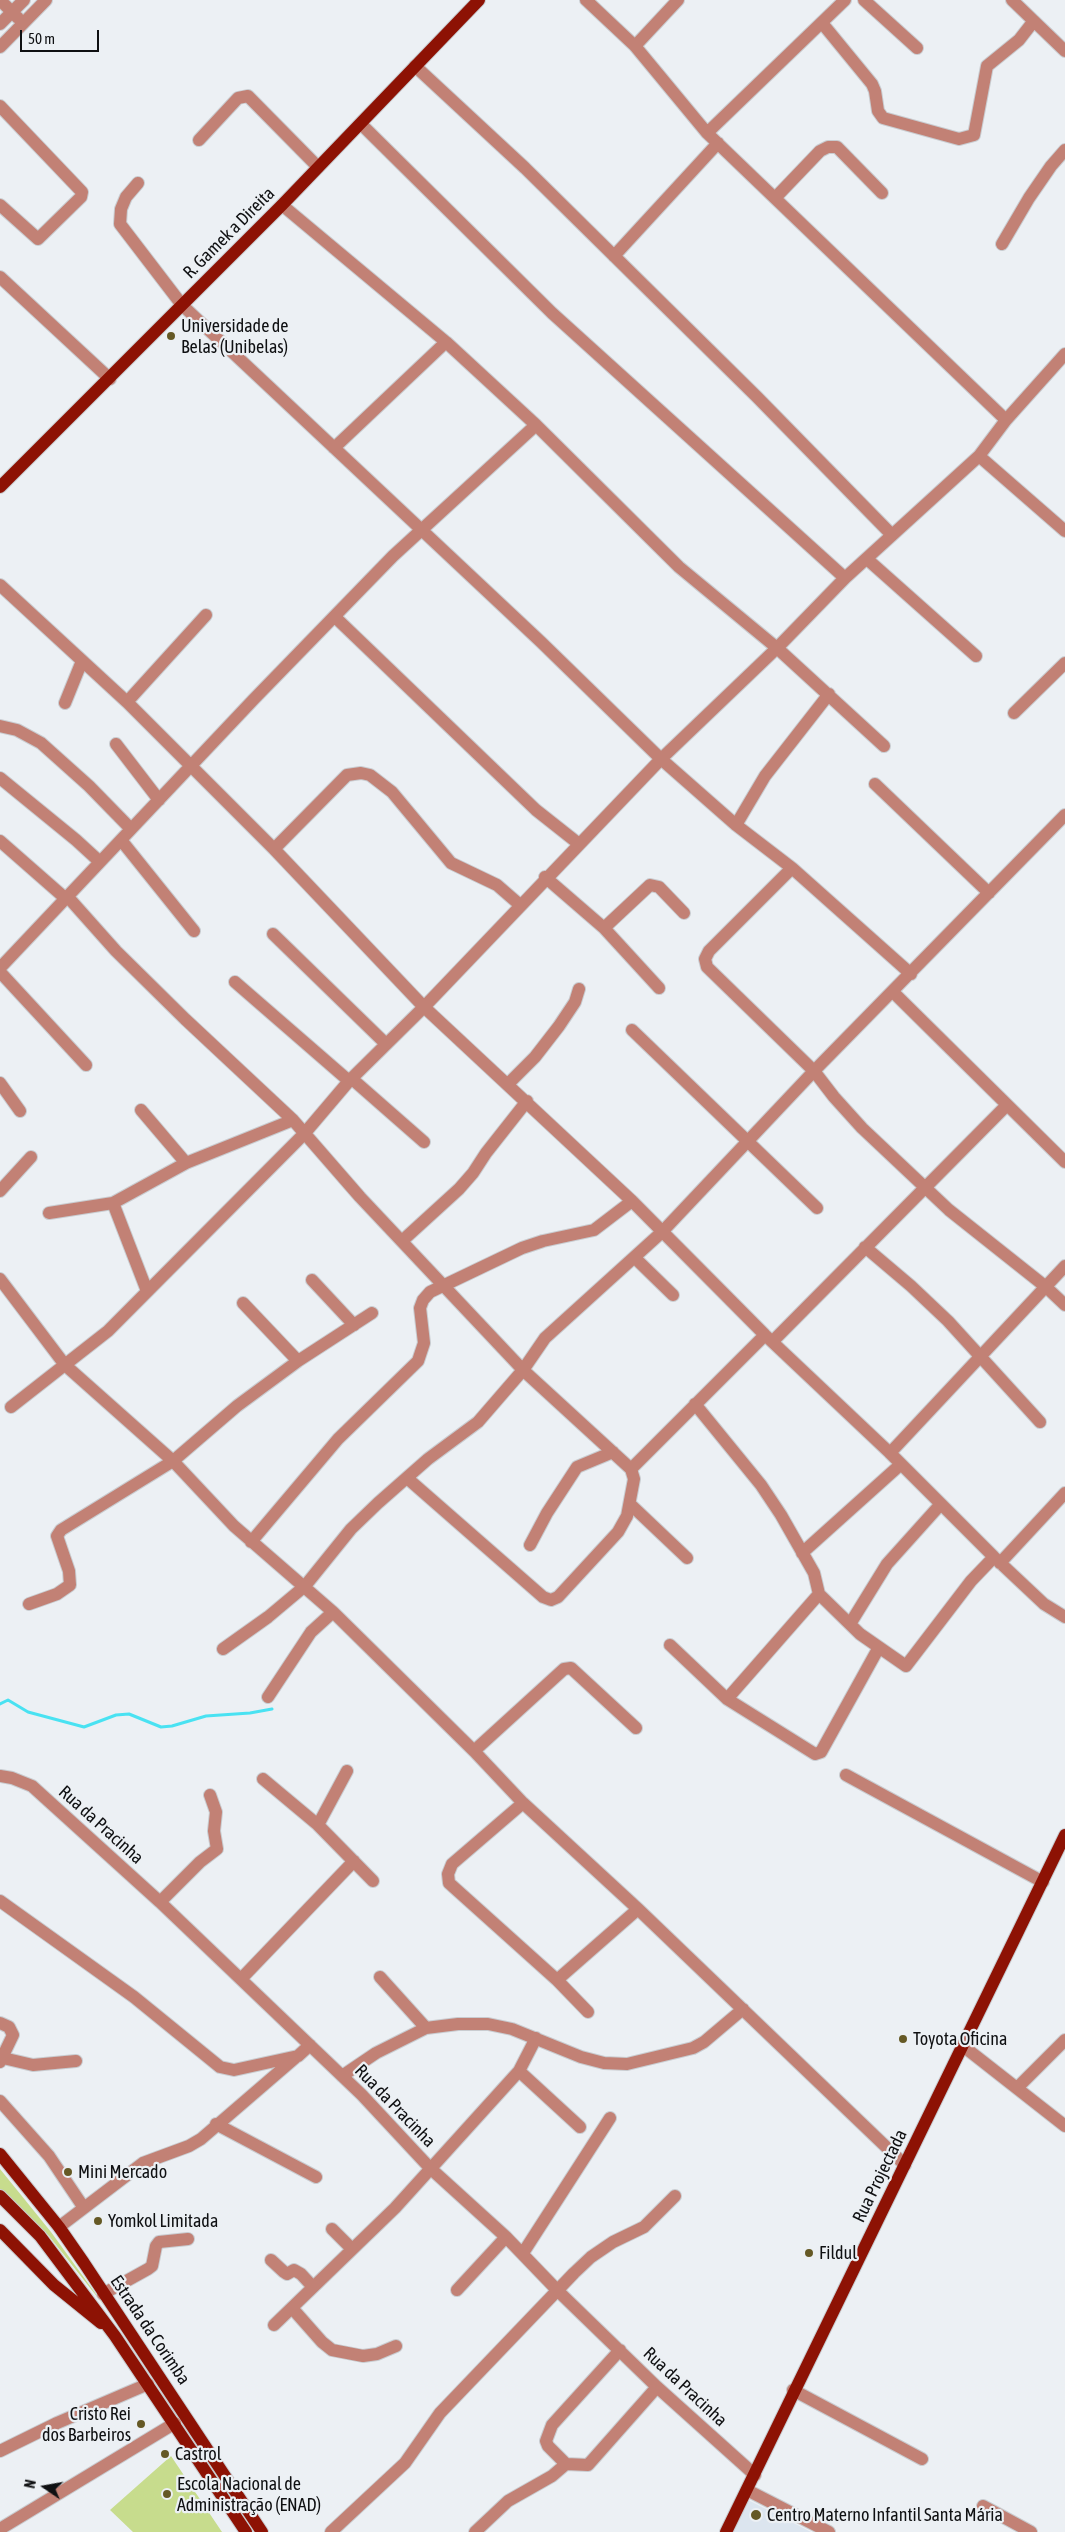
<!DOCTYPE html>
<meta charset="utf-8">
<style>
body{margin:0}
#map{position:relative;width:1065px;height:2532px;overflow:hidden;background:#ecf0f4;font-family:"Asap Condensed",sans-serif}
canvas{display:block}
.north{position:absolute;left:20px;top:2462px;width:50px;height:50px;-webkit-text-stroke:4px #ecf0f4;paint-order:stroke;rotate:282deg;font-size:14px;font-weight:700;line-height:20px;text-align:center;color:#0f1012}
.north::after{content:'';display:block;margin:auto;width:18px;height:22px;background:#0f1012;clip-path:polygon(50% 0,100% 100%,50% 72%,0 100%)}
.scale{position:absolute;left:20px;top:30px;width:79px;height:22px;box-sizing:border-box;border:2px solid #0f1012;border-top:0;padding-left:6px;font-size:15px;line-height:18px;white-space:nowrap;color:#0f1012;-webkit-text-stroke:4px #ecf0f4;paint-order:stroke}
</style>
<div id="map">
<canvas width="1065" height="2532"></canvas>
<div class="north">N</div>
<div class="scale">50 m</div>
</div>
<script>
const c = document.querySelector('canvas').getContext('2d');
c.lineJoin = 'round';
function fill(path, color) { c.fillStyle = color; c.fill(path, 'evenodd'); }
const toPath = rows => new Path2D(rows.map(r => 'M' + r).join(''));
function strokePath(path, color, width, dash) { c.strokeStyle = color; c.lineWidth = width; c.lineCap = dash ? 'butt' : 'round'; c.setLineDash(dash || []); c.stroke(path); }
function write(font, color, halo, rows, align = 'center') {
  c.font = font + ' "Asap Condensed",sans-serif'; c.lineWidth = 4.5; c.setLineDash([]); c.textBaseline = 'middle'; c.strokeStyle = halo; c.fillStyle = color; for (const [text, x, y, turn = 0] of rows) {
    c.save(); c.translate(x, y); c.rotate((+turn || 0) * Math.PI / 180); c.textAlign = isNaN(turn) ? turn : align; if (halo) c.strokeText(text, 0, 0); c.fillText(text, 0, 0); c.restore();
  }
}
fill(toPath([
 [744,2498,811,2532,727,2532]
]), '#dce5ef');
fill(toPath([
 [0,2169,51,2232,106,2308,49,2236,0,2189],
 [171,2456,222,2532,133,2532,110,2510]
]), '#c7dc8d');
strokePath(toPath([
 [0,1704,8,1700,28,1712,84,1727,116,1715,129,1714,161,1727,172,1726,206,1716,250,1713,272,1709]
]), '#49e2f2', 3);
const minor = toPath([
 [0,0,18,18],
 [586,0,635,46,707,133,1006,420],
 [864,0,917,48],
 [1012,0,1065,51],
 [822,23,872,84,875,91,878,111,883,118,959,139,974,135,987,66,1019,40,1033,22],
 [0,24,24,0],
 [635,46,678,0],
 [0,47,46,0],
 [415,66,525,168,757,397,892,535],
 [0,106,82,192,81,197,38,239,0,205],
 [361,124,552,313,845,578],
 [707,133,845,0],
 [199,140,238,98,248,96,318,167],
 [138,183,126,197,121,209,120,224,182,305,541,642,661,759,736,825,792,868,911,974],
 [776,197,820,151,828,147,837,147,882,193],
 [282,205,446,342,536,425,679,567,777,648,884,746],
 [1002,244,1029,198,1051,166,1065,150],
 [614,256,718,143],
 [0,277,110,379],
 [334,448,446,342],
 [979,456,1065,531],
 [867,559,976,656],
 [0,585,127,702,274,849,424,1007,632,1201,765,1335,890,1453,994,1557,1044,1604,1065,1617],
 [335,617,536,810,579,844],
 [127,702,206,615],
 [65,703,82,661],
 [1014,713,1065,663],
 [0,726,17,730,41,743,89,786,131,829],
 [116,744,159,800],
 [0,778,76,840,100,862],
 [875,784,989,893],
 [736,825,765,776,829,694],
 [121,840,194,931],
 [0,841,65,898],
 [274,849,347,775,361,773,370,775,392,792,451,863,497,885,520,905],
 [792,868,709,951,705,959,707,967,814,1071,834,1097,862,1128,949,1210,1046,1287,1065,1305],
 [545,877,604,928,659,988],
 [67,896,116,951,185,1019,293,1120,360,1197,523,1370,631,1469,634,1479,627,1516,618,1532,558,1597,551,1600,543,1597,407,1478],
 [604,928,650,885,659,887,684,913],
 [273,934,385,1043],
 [0,968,254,699,393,556,536,425],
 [0,972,86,1065],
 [235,982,349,1081],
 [893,992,1065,1162],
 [632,1030,817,1208],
 [351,1078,424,1142],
 [0,1083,20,1111],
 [508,1084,535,1057,559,1026,575,1002,579,989],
 [141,1110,186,1163],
 [0,1191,31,1157],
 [113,1203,147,1291],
 [49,1213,113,1203,186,1163,293,1120],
 [402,1241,459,1189,473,1173,486,1153,527,1101],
 [865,1247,911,1286,948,1321,1040,1422],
 [635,1258,673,1295],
 [0,1279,65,1365,173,1461,234,1526,333,1612,474,1751,523,1803,638,1909,905,2165],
 [312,1280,354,1325],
 [243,1303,298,1361],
 [773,1341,1007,1105],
 [695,1404,761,1485,781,1515,814,1573,819,1594,860,1634,906,1666,971,1581,994,1557],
 [11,1407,108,1331,304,1134,349,1081,424,1007,661,759,777,648,845,578,979,456,1006,420,1065,354],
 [890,1453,1065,1266],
 [631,1469,765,1335],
 [630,1504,687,1558],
 [251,1542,338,1439,418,1361,424,1343,420,1308,423,1300,430,1292,522,1248,543,1241,594,1230,632,1201],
 [530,1545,547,1513,577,1467,613,1452],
 [802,1553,900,1465],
 [1000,1563,1065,1493],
 [29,1604,57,1594,70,1585,69,1571,57,1536,61,1530,173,1461,237,1406,298,1361,372,1313],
 [850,1624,887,1564,940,1505],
 [670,1645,727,1699,815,1754,821,1752,878,1649],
 [223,1649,268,1617,305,1586,351,1529,378,1503,428,1459,478,1422,523,1370,545,1338,662,1232,814,1071,1065,815],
 [268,1697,311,1632,333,1612],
 [727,1699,819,1594],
 [474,1751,564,1669,571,1668,636,1728],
 [846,1775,1043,1882],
 [0,1776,12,1778,32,1786,160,1902,362,2095,430,2168,506,2237,557,2290,657,2387,755,2475],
 [263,1779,318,1825,373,1881],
 [523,1803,452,1864,448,1874,449,1883,557,1980,588,2012],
 [318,1825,347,1771],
 [0,1901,134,1997,220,2067,234,2070,298,2056,310,2045],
 [160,1902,200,1862,217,1849,214,1831,216,1812,210,1795],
 [380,1977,426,2028],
 [241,1979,354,1861],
 [557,1980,638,1909],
 [0,2023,9,2027,13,2035,0,2062],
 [963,2046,1065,2126],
 [3,2058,33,2065,76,2061],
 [519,2071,580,2127],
 [342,2076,376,2053,426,2028,458,2024,488,2024,512,2029,581,2057,604,2063,627,2064,693,2048,704,2042,743,2009],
 [1017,2088,1065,2040],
 [0,2101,49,2156,84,2208],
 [216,2124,316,2177],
 [59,2227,143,2163,189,2146,201,2139,295,2058],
 [332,2229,352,2249],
 [523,2253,610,2118],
 [271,2260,284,2272,287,2274,294,2270,301,2274,313,2287],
 [457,2290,506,2237],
 [103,2294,148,2269,152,2266,156,2246,159,2242,188,2239],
 [292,2308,322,2342,332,2350,363,2356,377,2354,396,2346],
 [274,2325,395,2208,519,2071,536,2038],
 [620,2350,552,2425,546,2441,548,2446,566,2464,588,2465,657,2387],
 [793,2390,922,2459],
 [0,2451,57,2423,148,2384],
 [747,2490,829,2532],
 [983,2506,1031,2532],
 [0,2529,175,2423],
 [331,2532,405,2463,440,2413,574,2273,591,2257,613,2242,644,2227,675,2196],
 [475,2532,508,2501,552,2476,566,2464]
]);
const major = toPath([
 [0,487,282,205,479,0],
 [0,2154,59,2227,84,2263,262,2532],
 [0,2196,40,2236,115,2336,246,2532],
 [0,2230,54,2285,101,2323],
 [726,2532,1065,1835]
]);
strokePath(minor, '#c9ccd0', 14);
strokePath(major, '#c9ccd0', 14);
strokePath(minor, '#c28175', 12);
strokePath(major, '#8d1204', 12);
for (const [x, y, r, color] of [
 [171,336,5,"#655925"],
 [903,2039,5,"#655925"],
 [68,2172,5,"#655925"],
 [98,2221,5,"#655925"],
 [809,2253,5,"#655925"],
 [141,2424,5,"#655925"],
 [165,2454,5,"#655925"],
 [167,2494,5,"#655925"],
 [756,2515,6,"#655925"]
]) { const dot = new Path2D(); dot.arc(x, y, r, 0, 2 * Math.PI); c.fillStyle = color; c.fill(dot); strokePath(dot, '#ecf0f4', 2); }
write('18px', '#0f1012', '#ecf0f4', [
 ["R. Gamek a Direita",229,233,-45],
 ["Rua da Pracinha",101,1825,42],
 ["Rua da Pracinha",395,2106,46],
 ["Rua Projectada",880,2176,-64],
 ["Estrada da Corimba",150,2330,56],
 ["Rua da Pracinha",685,2387,43]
]);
write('18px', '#0f1012', '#ecf0f4', [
 ["Universidade de",181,326],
 ["Belas (Unibelas)",181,347],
 ["Toyota Oficina",913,2039],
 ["Mini Mercado",78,2172],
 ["Yomkol Limitada",108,2221],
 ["Fildul",819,2253],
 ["Cristo Rei",131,2414,"right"],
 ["dos Barbeiros",131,2435,"right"],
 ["Castrol",175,2454],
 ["Escola Nacional de",177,2484],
 ["Administração (ENAD)",177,2505],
 ["Centro Materno Infantil Santa Mária",767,2515]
], 'left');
</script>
